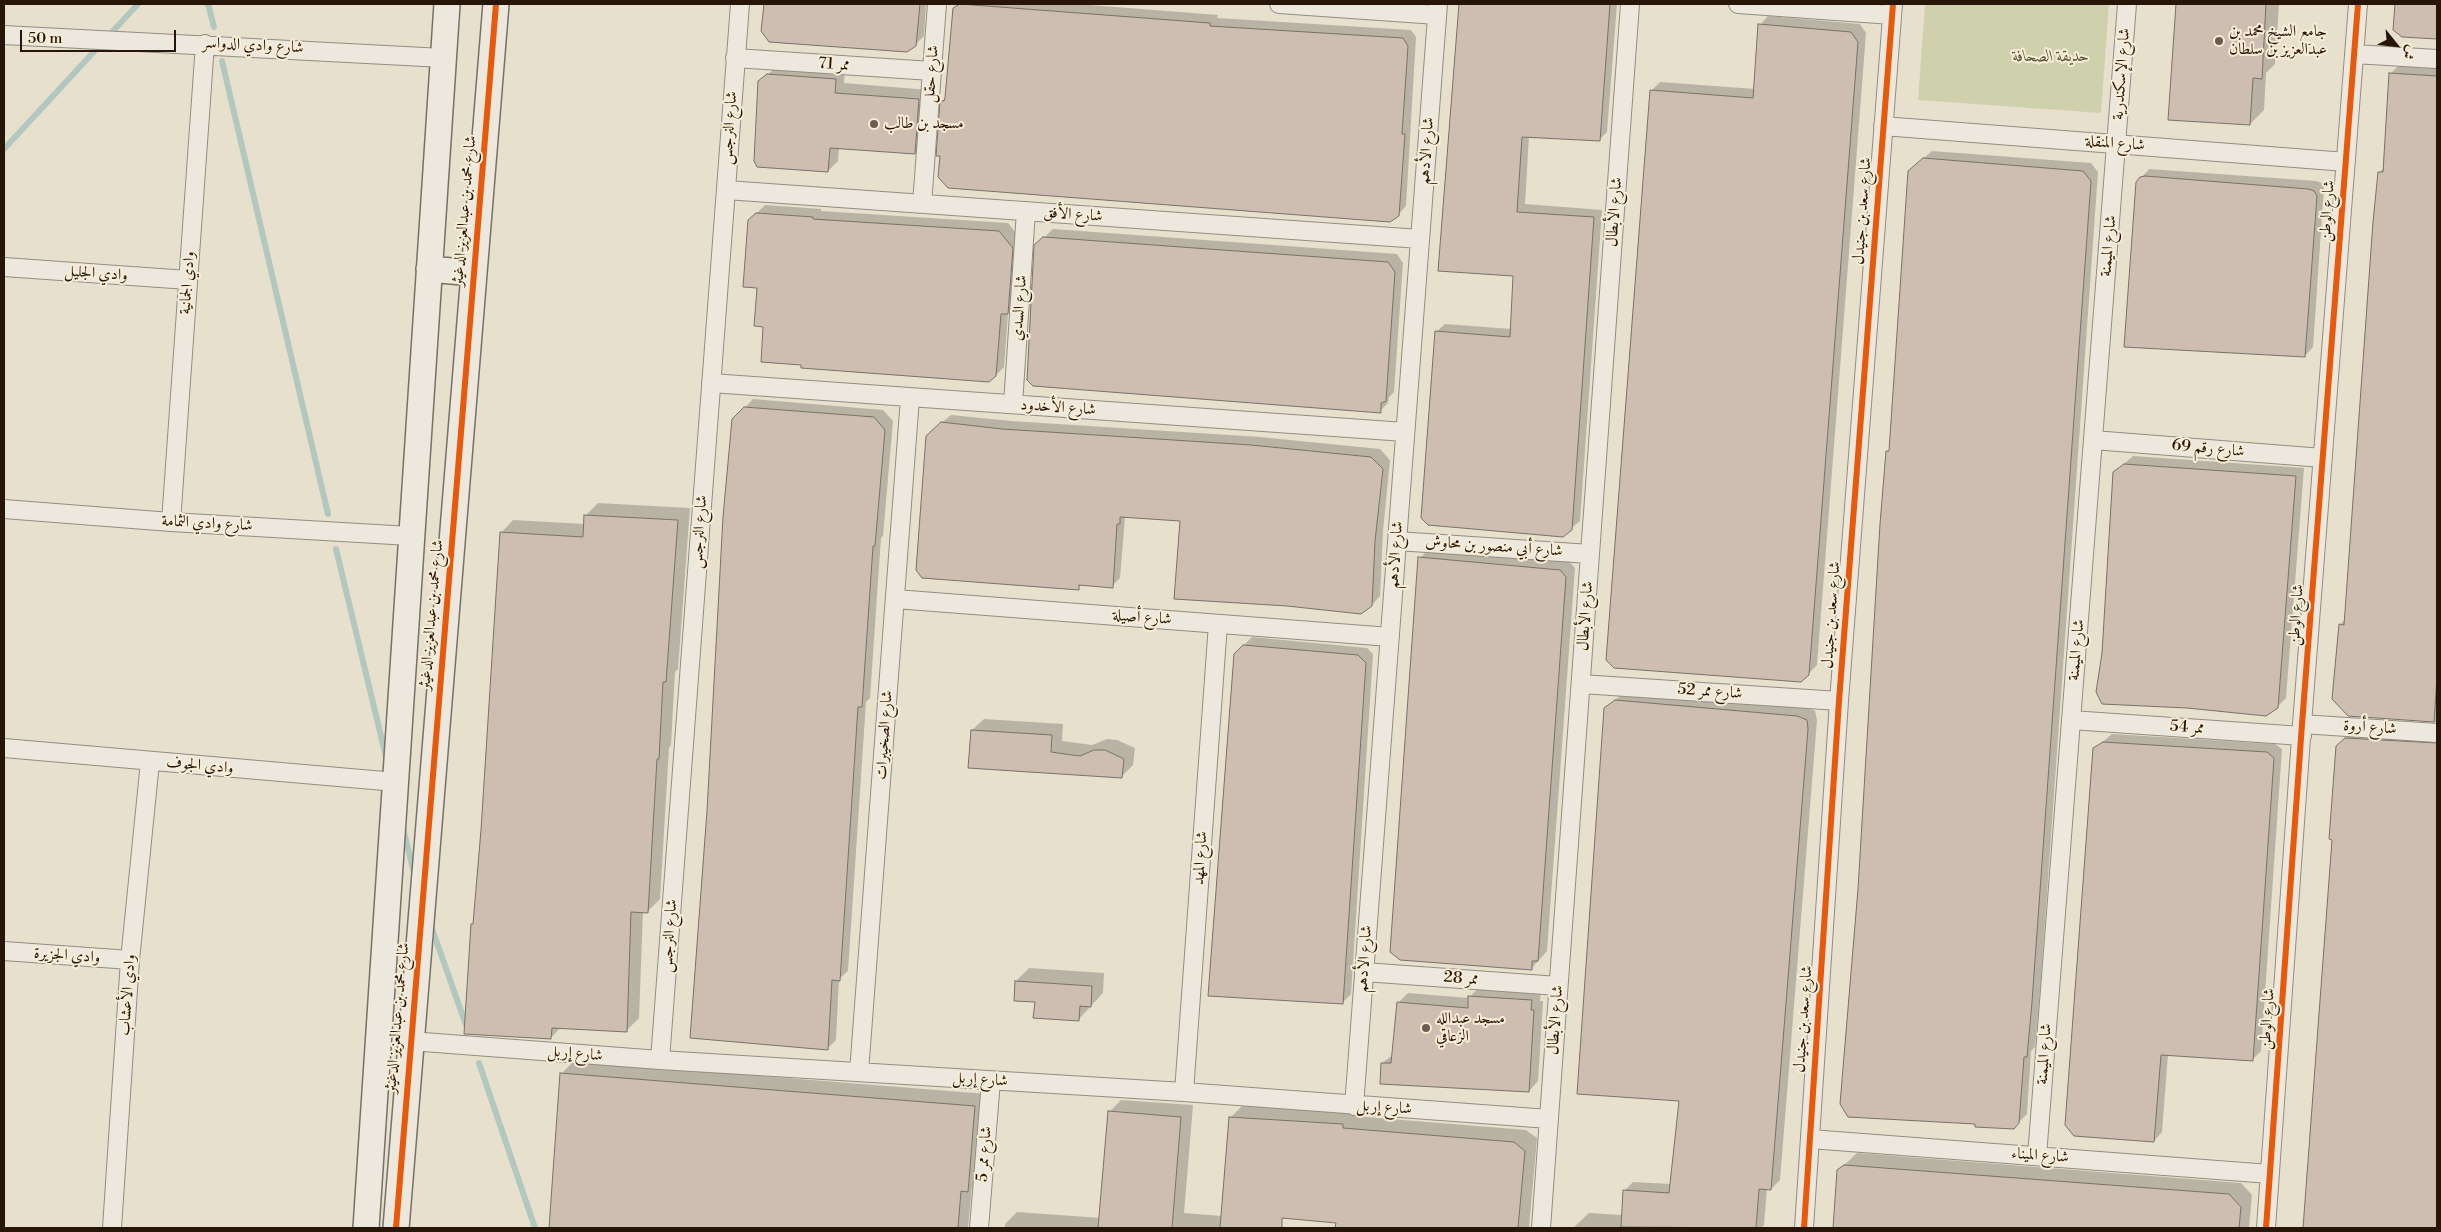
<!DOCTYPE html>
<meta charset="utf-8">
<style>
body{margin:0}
#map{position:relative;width:2441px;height:1232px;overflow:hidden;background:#e7e0cd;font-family:"Libre Bodoni",Amiri,serif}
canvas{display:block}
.frame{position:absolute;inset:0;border:5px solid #271607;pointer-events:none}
.north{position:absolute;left:2371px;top:20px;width:50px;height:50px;-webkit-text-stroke:4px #f7edd7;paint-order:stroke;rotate:119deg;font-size:14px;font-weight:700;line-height:20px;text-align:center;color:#271607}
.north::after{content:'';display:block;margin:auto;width:18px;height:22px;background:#271607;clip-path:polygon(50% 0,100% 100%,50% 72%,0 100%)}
.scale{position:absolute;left:20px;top:30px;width:156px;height:22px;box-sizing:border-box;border:2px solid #271607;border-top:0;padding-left:6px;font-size:15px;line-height:18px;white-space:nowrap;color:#271607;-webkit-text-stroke:4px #f7edd7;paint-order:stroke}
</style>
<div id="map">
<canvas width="2441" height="1232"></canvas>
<div class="frame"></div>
<div class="north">ش</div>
<div class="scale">50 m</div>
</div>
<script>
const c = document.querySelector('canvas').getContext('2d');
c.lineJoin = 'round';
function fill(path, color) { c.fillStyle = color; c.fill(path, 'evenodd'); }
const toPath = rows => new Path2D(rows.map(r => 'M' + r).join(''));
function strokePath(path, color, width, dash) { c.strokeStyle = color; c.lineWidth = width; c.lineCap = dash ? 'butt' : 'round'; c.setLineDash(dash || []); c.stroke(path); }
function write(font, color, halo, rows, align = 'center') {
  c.font = font + ' "Libre Bodoni",Amiri,serif'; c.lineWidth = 4; c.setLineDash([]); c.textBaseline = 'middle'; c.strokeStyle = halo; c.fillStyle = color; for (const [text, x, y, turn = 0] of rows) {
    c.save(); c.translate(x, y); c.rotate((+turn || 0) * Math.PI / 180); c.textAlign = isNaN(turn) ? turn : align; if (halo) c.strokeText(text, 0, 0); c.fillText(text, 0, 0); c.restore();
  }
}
fill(toPath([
 [1925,4,2109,4,2101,113,1918,100]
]), '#cfd1ad');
fill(toPath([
 [764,4,926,4,924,36,915,45,762,31],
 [960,4,1077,4,1218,15,1217,18,1411,30,1416,37,1406,206,1398,215,942,101,946,97,955,9],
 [1461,4,1617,4,1607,132,1599,140,1529,136,1525,204,1602,210,1580,521,1562,536,1503,532,1436,332,1445,324,1512,329,1514,274,1440,270],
 [2177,4,2279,4,2275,64,2266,73,2264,110,2250,124,2170,119],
 [2396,4,2437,4,2437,38,2402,36,2394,30],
 [1768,16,1860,24,1866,33,1817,665,1808,674,1651,91,1660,82,1755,89,1760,25],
 [2400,64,2437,67,2437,722,2348,715,2340,625,2346,618,2379,173,2384,168,2391,73],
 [778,65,845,69,844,83,929,90,925,143,915,153,839,147,838,161,828,171,760,82],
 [1932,151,2091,163,2098,172,2040,992,2035,1047,2031,1051,2027,1114,2013,1128,1859,889,1888,452,1890,449,1918,163],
 [2149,169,2316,181,2322,183,2324,187,2313,347,2305,356,2141,178],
 [765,205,821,209,821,211,1008,223,1021,239,1016,304,1008,313,1004,367,995,376,802,363,764,326,750,220],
 [1053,229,1397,254,1403,263,1394,392,1389,397,1388,403,1380,411,1036,245],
 [753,399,883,410,893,421,883,536,881,538,870,698,866,702,848,971,839,979,836,1040,828,1048,708,811,733,420],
 [951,415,1011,421,1260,437,1380,449,1390,460,1383,531,1380,596,1372,605,1181,520,1125,517,1120,578,1112,586,1082,584,1078,588,936,427],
 [2133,456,2304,468,2286,698,2277,707,2115,472],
 [598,503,690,508,678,669,675,672,671,745,669,748,660,899,647,912,643,912,639,1018,626,1031,561,1027,551,1038,472,925,474,922,482,830,501,533,513,520,585,524,585,516],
 [1429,549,1569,561,1575,568,1547,951,1531,969,1420,558],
 [1252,637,1367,648,1373,654,1351,994,1342,1003,1235,654],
 [1625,692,1807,707,1815,711,1817,720,1780,1180,1771,1189,1767,1188,1764,1225,1761,1228,1621,1226,1621,1228,1573,1228,1589,1213,1623,1215,1624,1191,1633,1182,1671,1184,1680,1100,1605,708],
 [984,719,1063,724,1062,741,1092,745,1107,739,1117,740,1135,748,1133,765,1122,776,972,730],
 [2437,731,2437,1228,2305,1228,2333,838,2337,746,2350,734],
 [2112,734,2275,744,2282,749,2261,1051,2252,1060,2168,1054,2162,1132,2154,1141,2094,749],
 [1029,968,1104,973,1103,993,1078,1020,1016,981],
 [1479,987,1541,991,1540,1001,1543,1001,1538,1081,1529,1091,1382,1063,1394,1054,1398,1003,1408,993,1469,998],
 [574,1061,987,1094,980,1178,972,1186,968,1228,550,1228,561,1074],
 [1121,1100,1193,1105,1184,1213,1222,1216,1230,1118,1242,1106,1354,1112,1354,1116,1526,1130,1537,1138,1529,1227,1340,1228,1337,1222,1261,1215,1260,1228,1005,1228,1005,1224,1017,1212,1101,1218,1109,1112],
 [1857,1153,2241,1183,2252,1195,2249,1228,1834,1228,1838,1171]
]), '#0003');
strokePath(toPath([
 [208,4,214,27],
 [222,61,328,514],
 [4,149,138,4],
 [336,549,387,761],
 [403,828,415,877],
 [430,923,467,1028],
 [479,1063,535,1228]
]), '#b2c8bf', 6);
const building = toPath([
 [764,4,920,4,916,46,907,52,769,42,761,31,764,4],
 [960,4,1210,23,1210,26,1403,38,1408,46,1402,134,1405,134,1399,216,1390,222,948,188,938,177,940,156,936,156,940,101,944,101,945,98,953,8,960,4],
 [1459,4,1610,4,1600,141,1522,137,1517,212,1594,217,1572,530,1563,537,1428,525,1421,518,1435,331,1510,337,1513,276,1438,271,1459,4],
 [2176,4,2266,4,2262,79,2253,78,2250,125,2168,120,2176,4],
 [2395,4,2437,4,2437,39,2402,37,2393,30,2395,4],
 [1758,24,1851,32,1858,42,1809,675,1801,682,1614,668,1606,660,1650,90,1753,98,1758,24],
 [2389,73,2437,76,2437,677,2434,722,2348,716,2332,699,2339,624,2344,625,2373,222,2378,172,2383,172,2389,73],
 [767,74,836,79,835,93,919,99,915,154,830,148,828,172,757,167,754,161,758,81,767,74],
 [1923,158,2083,171,2091,181,2032,1002,2027,1057,2024,1057,2019,1123,2014,1129,1975,1127,1975,1124,1848,1117,1840,1104,1858,889,1880,524,1886,451,1889,451,1908,171,1923,158],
 [2145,176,2308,189,2314,191,2317,196,2305,357,2124,347,2136,182,2140,177,2145,176],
 [756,213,813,217,813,219,999,231,1013,248,1008,314,1001,314,996,376,989,382,801,368,801,365,761,362,763,327,754,326,757,288,743,287,748,220,756,213],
 [1043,237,1388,262,1395,272,1386,401,1381,403,1381,413,1033,386,1027,380,1034,245,1043,237],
 [744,407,874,417,885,430,875,546,873,546,862,707,858,707,840,981,832,980,828,1050,690,1038,707,811,723,517,732,419,744,407],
 [941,422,1002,429,1251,445,1371,457,1383,469,1375,541,1372,606,1361,614,1287,606,1174,599,1180,521,1120,517,1120,524,1117,524,1113,588,1079,585,1079,590,922,578,916,570,926,436,941,422],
 [2124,464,2296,476,2278,708,2266,716,2187,708,2102,704,2096,692,2102,653,2113,472,2124,464],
 [584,515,678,520,666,682,663,682,659,759,657,759,648,913,631,912,627,1032,552,1028,551,1039,464,1034,471,924,473,924,481,830,500,532,583,537,584,515],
 [1418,557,1560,570,1566,577,1538,961,1532,961,1532,970,1400,960,1390,952,1418,557],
 [1243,645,1358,655,1366,663,1343,1004,1208,996,1234,654,1243,645],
 [1615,700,1797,716,1807,720,1808,729,1771,1190,1759,1189,1756,1228,1621,1227,1623,1190,1669,1193,1679,1101,1577,1094,1604,708,1615,700],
 [971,730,1052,735,1051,752,1065,754,1080,756,1094,750,1105,750,1124,759,1122,778,968,768,971,730],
 [2345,738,2437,743,2437,1228,2303,1228,2332,840,2329,839,2336,746,2345,738],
 [2103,742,2267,752,2274,758,2253,1061,2161,1055,2154,1142,2074,1136,2065,1125,2093,748,2103,742],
 [1015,981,1092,986,1091,1007,1080,1006,1079,1021,1033,1018,1035,1002,1014,1001,1015,981],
 [1468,996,1532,1000,1531,1010,1534,1010,1529,1092,1380,1084,1381,1063,1391,1063,1397,1002,1468,1008,1468,996],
 [560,1073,975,1106,968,1192,961,1191,958,1228,549,1228,560,1073],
 [1108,1111,1181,1117,1172,1228,1098,1228,1108,1111],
 [1229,1117,1343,1124,1343,1128,1514,1142,1525,1151,1518,1228,1335,1228,1336,1223,1282,1218,1282,1228,1220,1228,1229,1117],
 [1844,1165,2229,1194,2241,1207,2239,1228,1833,1228,1837,1170,1844,1165]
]);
fill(building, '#cebeb2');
strokePath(building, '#787166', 1);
const street = toPath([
 [1279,4,1437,15],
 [1738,4,1892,15],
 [4,35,443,58],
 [2354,54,2437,59],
 [735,58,932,71],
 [1883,126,2346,162],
 [726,190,1420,239],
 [922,204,937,4],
 [4,267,188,280],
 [711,383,1405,432],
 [1013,404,1026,211],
 [2093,440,2323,458],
 [4,509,171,522,410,536],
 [171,522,205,44],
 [1397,541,1590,554],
 [895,599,1390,637],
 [1581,684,1839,701],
 [2071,720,2302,736],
 [2302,724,2437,733],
 [4,748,396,782],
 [4,951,130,960],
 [1364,972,1558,986],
 [410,1041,660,1060,1184,1092,1549,1119],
 [660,1060,740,4],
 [859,1072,910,398],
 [1184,1092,1218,624],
 [1354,1106,1438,4],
 [1810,1139,2270,1174],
 [2037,1156,2127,4],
 [112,1228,130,960,150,762],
 [979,1228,991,1081],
 [1541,1228,1630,4],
 [1804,1228,1839,701,1893,4],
 [2266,1228,2302,724,2358,4]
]);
const secondary = toPath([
 [429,269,474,273],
 [366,1228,447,4],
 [396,1228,496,4]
]);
strokePath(street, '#938d81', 20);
strokePath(secondary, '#787166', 28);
strokePath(street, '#ece8de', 18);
strokePath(secondary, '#ece8de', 25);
strokePath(toPath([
 [396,1228,496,4],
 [1804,1228,1839,701,1893,4],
 [2266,1228,2302,724,2358,4]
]), '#e8590c', 6);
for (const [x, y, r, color] of [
 [2219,41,5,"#6a5d4c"],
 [874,124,5,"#6a5d4c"],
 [1426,1028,5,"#6a5d4c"]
]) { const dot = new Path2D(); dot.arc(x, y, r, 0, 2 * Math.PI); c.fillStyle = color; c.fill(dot); strokePath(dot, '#f7edd7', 2); }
write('16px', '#271607', '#f7edd7', [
 ["جامع الشيخ محمد بن",2229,32],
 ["عبدالعزيز بن سلطان",2229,50],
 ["مسجد بن طالب",884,124],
 ["مسجد عبدالله",1436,1019],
 ["الزعاقي",1436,1037]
], 'left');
write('16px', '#271607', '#f7edd7', [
 ["شارع وادي الدواسر",253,46,3],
 ["ممر 71",834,65,4],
 ["شارع حقل",932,74,-86],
 ["شارع الإسكندرية",2122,74,-86],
 ["شارع النرجس",730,128,-86],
 ["شارع المنقلة",2115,144,4],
 ["شارع الأدهم",1427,151,-86],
 ["شارع محمد بن عبدالعزيز الدغيثر",465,211,-85],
 ["شارع سعد بن جنيدل",1863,211,-86],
 ["شارع الوطن",2328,211,-86],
 ["شارع الأبطال",1615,212,-86],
 ["شارع الأفق",1073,215,4],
 ["شارع الميمنة",2109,246,-85],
 ["وادي الجليل",96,274,4],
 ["وادي الجمانية",188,283,-86],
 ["شارع السدي",1020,308,-86],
 ["شارع الأخدود",1058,408,4],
 ["شارع رقم 69",2208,449,5],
 ["شارع وادي الثمامة",207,524,3],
 ["شارع النرجس",700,532,-86],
 ["شارع أبي منصور بن محاوش",1494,547,4],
 ["شارع الأدهم",1396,555,-86],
 ["شارع محمد بن عبدالعزيز الدغيثر",432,615,-85],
 ["شارع سعد بن جنيدل",1832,615,-86],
 ["شارع الوطن",2297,615,-86],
 ["شارع الأبطال",1586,616,-86],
 ["شارع أصيلة",1142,618,4],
 ["شارع الميمنة",2077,650,-85],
 ["شارع ممر 52",1710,692,4],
 ["ممر 54",2187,728,4],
 ["شارع أروة",2370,728,4],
 ["شارع الصخيبرات",885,735,-86],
 ["وادي الجوف",200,766,5],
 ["شارع المهد",1201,858,-86],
 ["شارع النرجس",670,936,-86],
 ["وادي الجزيرة",67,956,4],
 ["شارع الأدهم",1365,959,-86],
 ["ممر 28",1461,979,4],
 ["وادي الأعشاب",128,995,-86],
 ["شارع محمد بن عبدالعزيز الدغيثر",398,1018,-85],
 ["شارع سعد بن جنيدل",1804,1019,-86],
 ["شارع الوطن",2268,1019,-86],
 ["شارع الأبطال",1556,1020,-86],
 ["شارع إربل",575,1054,5],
 ["شارع الميمنة",2045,1054,-86],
 ["شارع إربل",980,1080,4],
 ["شارع إربل",1384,1108,4],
 ["شارع ممر 5",985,1154,-86],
 ["شارع الميناء",2040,1156,4]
]);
write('italic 16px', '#5b5338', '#f7edd7', [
 ["حديقة الصحافة",2051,57]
]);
</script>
